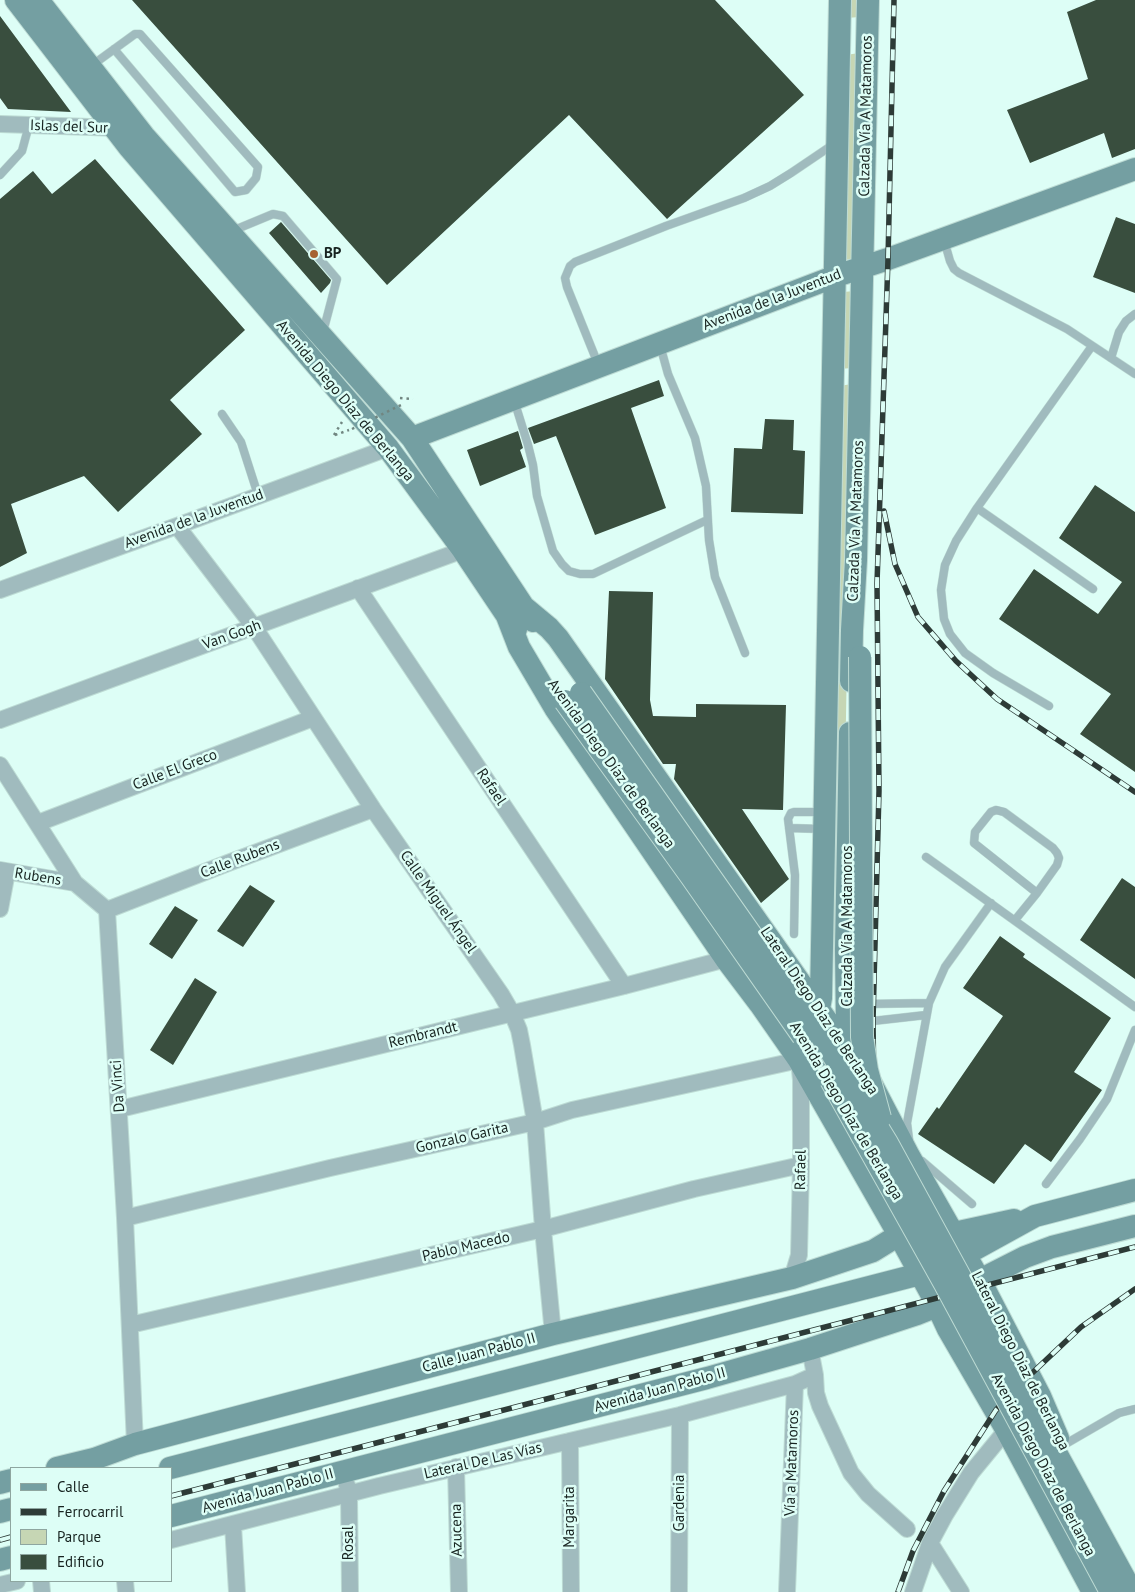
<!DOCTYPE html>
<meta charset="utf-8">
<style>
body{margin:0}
#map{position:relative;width:1135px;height:1592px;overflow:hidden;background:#ddfef6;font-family:"PT Sans",sans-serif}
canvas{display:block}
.legend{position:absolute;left:10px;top:1467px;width:162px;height:115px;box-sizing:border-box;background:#ddfef6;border:1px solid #8ea6a0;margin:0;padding:6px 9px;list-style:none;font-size:15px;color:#172320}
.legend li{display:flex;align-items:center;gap:10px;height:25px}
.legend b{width:25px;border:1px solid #8ea6a0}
</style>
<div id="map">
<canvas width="1135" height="1592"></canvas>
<ul class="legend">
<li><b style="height:6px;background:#749fa2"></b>Calle</li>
<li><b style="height:6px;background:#2d3b37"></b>Ferrocarril</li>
<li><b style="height:14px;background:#c6d6b4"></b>Parque</li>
<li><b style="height:14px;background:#394e3e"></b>Edificio</li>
</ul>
</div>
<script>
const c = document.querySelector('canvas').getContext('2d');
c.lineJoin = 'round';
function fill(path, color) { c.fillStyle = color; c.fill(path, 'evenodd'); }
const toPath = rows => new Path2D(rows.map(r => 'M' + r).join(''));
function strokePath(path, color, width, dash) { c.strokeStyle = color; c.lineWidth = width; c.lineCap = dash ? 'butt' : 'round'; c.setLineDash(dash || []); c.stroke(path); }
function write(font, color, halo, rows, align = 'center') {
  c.font = font + ' "PT Sans",sans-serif'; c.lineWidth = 5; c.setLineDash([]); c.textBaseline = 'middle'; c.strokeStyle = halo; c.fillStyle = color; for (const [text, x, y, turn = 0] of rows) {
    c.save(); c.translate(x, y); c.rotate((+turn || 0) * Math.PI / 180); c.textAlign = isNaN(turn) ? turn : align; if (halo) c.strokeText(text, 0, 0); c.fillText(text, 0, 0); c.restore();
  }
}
fill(toPath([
 [848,0,859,0,859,17,847,18],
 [859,53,856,259,842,260,846,55],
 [855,291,852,368,839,369,843,292],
 [852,384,842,937,828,938,839,386]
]), '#c6d6b4');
fill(toPath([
 [132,0,715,0,804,95,667,219,569,115,387,285],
 [1096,0,1135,0,1135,149,1112,158,1104,133,1030,163,1007,110,1088,79,1067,12],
 [0,16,71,112,8,109,0,98],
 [95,159,245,330,170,400,202,434,118,512,84,476,11,504,27,553,0,567,0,199,33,171,52,194],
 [1116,217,1135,224,1135,293,1093,277],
 [281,222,331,280,330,283,321,293,269,233],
 [659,380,664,396,631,408,666,508,595,535,556,436,534,444,528,428],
 [765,419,794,420,793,450,805,451,803,514,731,512,734,448,762,449],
 [518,431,523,448,520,450,526,467,480,486,467,450],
 [1095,485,1135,512,1135,772,1080,734,1111,694,999,619,1034,569,1098,614,1122,582,1059,538],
 [609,591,653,592,650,700,653,716,696,717,696,704,786,705,783,810,742,809,789,879,761,903,674,779,676,764,663,764,605,679],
 [1122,878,1135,887,1135,979,1080,940],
 [250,885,275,901,243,947,217,931],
 [175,906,198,920,172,959,149,944],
 [1000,936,1025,954,1023,957,1111,1018,1074,1072,1102,1090,1051,1162,1025,1144,994,1184,918,1134,937,1107,939,1109,1003,1016,963,988],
 [195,978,217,992,173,1065,150,1050]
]), '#394e3e');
const lane = toPath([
 [91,66,135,34,140,34,258,167,256,178,246,190,235,192,114,49],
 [0,175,22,151,29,125],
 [232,231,273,214,283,216,337,279,323,332],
 [944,240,950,261,954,269,959,273,1067,329,1135,374],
 [660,345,668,374,695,438,706,486,709,540,715,577,745,653],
 [1111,358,1119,332,1126,321,1135,314],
 [598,364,567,287,565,278,570,266,575,262,666,226,744,198,770,186,791,173,828,148,833,142],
 [514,400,528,445,533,465,537,496,553,551,562,564,569,571,580,574,593,574,707,520],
 [222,414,241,442,258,495],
 [977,508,1093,589],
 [1049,706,993,673,965,653,950,634,944,619,941,590,945,565,956,541,977,508,1092,346],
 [789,828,822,829],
 [926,857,1135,1007],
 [1015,920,1037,893,1057,865,1059,858,1057,853,1053,848,1004,812,996,810,991,812,975,832,974,843,1037,893],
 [794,934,795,875,788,819,791,813,794,812,822,812],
 [867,1004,929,1003],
 [864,1022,926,1015],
 [909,1139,907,1123,909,1112,929,1003,945,967,991,903],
 [922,1161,972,1204],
 [1046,1184,1080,1139,1107,1099,1135,1030],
 [1062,1446,1119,1413,1135,1409]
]);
const street = toPath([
 [0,124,120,128],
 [177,526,254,627,373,809,501,994,512,1013,519,1030,522,1045,535,1122,543,1229,553,1334],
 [358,588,624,986],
 [0,590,177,526,388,448],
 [0,720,463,550],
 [0,765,75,883,107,910,125,1218,135,1444],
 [38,823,313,718],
 [0,870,75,883],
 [0,909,7,872],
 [107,910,228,863,373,809],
 [120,1109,624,986,726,959],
 [125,1218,330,1168,535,1122,572,1110,799,1060,801,1080,801,1165,799,1255,792,1278],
 [130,1325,543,1229,694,1189,801,1165],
 [815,1375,816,1393,820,1406,851,1473,868,1494,907,1529],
 [570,1441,571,1592],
 [456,1467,459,1592],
 [347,1485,349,1494,350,1592],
 [233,1525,237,1592],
 [171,1540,379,1486,680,1415,795,1384],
 [930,1543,961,1592],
 [41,1581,42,1592],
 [125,1581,126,1592],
 [0,1585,17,1581],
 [679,1592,680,1415],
 [787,1592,795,1384,815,1375,810,1349],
 [913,1592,930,1543,945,1515,971,1473,1012,1423]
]);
const secondary = toPath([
 [16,0,129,147,388,448,463,550,516,629],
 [38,0,144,136,412,438,533,621],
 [412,438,836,276,888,259,1135,169],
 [525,608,549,628,558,638,872,1085,909,1156,983,1286,1040,1396,1058,1438],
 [507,616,519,647,555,708,726,959,760,1004,799,1060,899,1235,934,1299,948,1329,1006,1429,1093,1592],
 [851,681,852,630,856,560,868,0],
 [818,1014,821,998,840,0],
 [799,1060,816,1057,831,1049,840,1040,847,1026,846,949,850,733],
 [954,1233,1014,1220],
 [57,1468,94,1459,135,1444,553,1334,792,1278,873,1251,899,1235],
 [170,1468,920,1274,966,1254,1035,1216,1135,1190],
 [0,1483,11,1480],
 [0,1512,11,1509],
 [171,1516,707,1378,810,1349,917,1314,937,1306,952,1294,1025,1257,1052,1247,1135,1226],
 [0,1560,11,1557]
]);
strokePath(lane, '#bddbd4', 9);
strokePath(street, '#bddbd4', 18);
strokePath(secondary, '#bddbd4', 24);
strokePath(toPath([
 [400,398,413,399],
 [334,435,342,422],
 [335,435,349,430]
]), '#718681', 2.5, [2.5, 4]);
strokePath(lane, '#a0bbbe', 8);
strokePath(street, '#a0bbbe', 16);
strokePath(secondary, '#749fa2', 22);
const rail = toPath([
 [884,511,895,564,918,617,956,661,997,699,1135,792],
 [874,1094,873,1021,879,791,877,583,888,259,894,0],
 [171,1496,1135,1247],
 [0,1540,11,1537],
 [898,1592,913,1551,944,1491,996,1410,1029,1376,1081,1327,1135,1289]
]);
strokePath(rail, '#2d3b37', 5.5);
strokePath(rail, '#ddfef6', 4, [11]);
const secondaryBridge = toPath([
 [860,657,862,1037,867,1070,880,1118],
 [581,693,817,1029,887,1143,1132,1592],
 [565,701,691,876,803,1036],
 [831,1080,945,1284,1111,1592]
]);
strokePath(secondaryBridge, '#bddbd4', 24, []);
strokePath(toPath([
 [352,429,401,405]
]), '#718681', 2.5, [2.5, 4]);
strokePath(secondaryBridge, '#749fa2', 22);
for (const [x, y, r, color] of [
 [314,254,5,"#a66232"]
]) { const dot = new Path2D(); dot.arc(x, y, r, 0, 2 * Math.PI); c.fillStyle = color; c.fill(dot); strokePath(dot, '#ddfef6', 2); }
write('15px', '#172320', '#ddfef6', [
 ["Calzada Vía A Matamoros",866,116,-89],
 ["Islas del Sur",69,127,2],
 ["Avenida de la Juventud",772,300,-21],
 ["Avenida Diego Díaz de Berlanga",345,401,50],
 ["Avenida de la Juventud",194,519,-20],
 ["Calzada Vía A Matamoros",856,521,-88],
 ["Van Gogh",232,635,-20],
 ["Avenida Diego Díaz de Berlanga",611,764,54],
 ["Calle El Greco",175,770,-21],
 ["Rafael",491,787,56],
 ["Calle Rubens",240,859,-21],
 ["Rubens",38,877,9],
 ["Calle Miguel Ángel",438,902,55],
 ["Calzada Vía A Matamoros",848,926,-90],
 ["Lateral Diego Díaz de Berlanga",819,1011,56],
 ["Rembrandt",423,1035,-14],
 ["Da Vinci",118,1086,-94],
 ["Avenida Diego Díaz de Berlanga",846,1111,59],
 ["Gonzalo Garita",462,1138,-13],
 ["Rafael",801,1170,-89],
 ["Pablo Macedo",466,1247,-13],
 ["Calle Juan Pablo II",479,1353,-15],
 ["Lateral Diego Díaz de Berlanga",1020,1361,63],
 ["Avenida Juan Pablo II",660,1390,-15],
 ["Lateral De Las Vías",483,1461,-13],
 ["Vía a Matamoros",792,1463,-88],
 ["Avenida Diego Díaz de Berlanga",1043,1465,62],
 ["Avenida Juan Pablo II",268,1491,-15],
 ["Gardenia",680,1503,-90],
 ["Margarita",570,1517,-90],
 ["Azucena",457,1530,-91],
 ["Rosal",349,1543,-90]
]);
write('bold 15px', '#172320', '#ddfef6', [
 ["BP",324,254]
], 'left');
</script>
